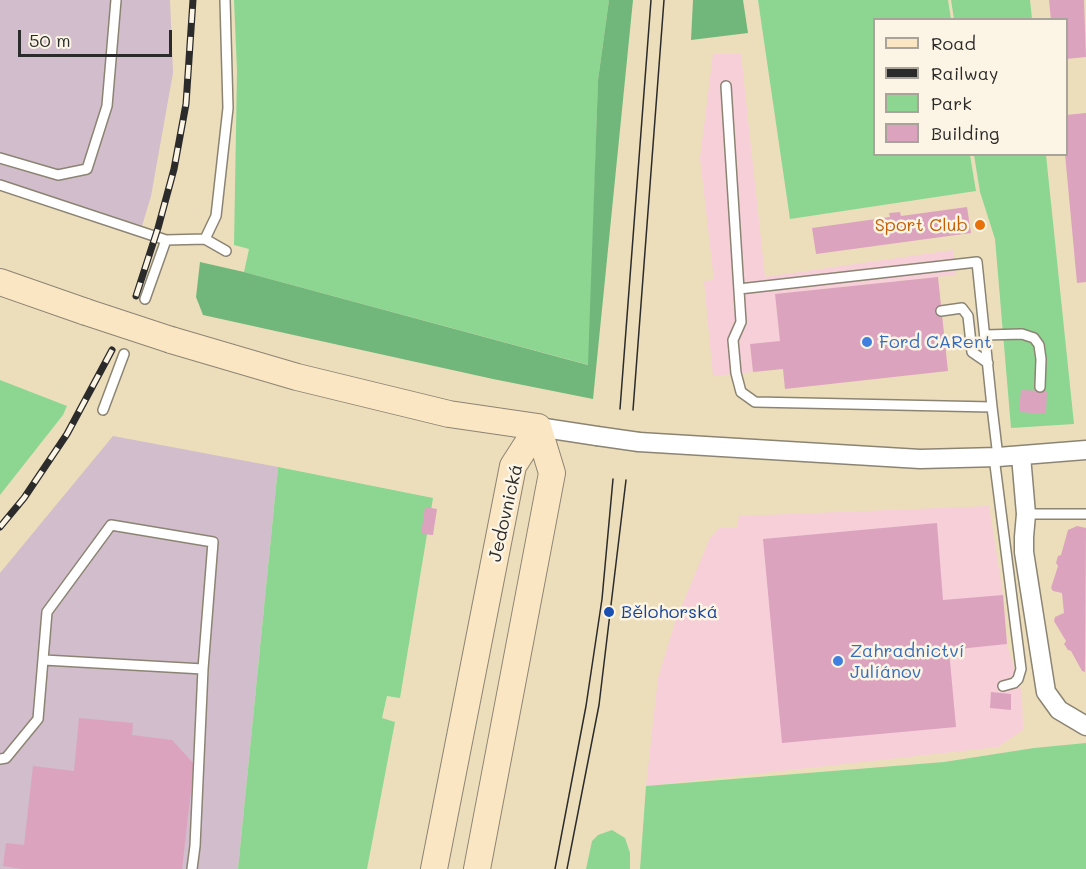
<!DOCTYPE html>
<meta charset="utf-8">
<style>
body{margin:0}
#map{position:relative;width:1086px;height:869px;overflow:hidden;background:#ecdebb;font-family:Mali,sans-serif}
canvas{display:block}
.legend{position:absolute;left:873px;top:18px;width:195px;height:138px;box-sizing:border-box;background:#fcf5e5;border:2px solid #a8a49b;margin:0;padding:8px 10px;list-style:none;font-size:18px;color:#2b2b2b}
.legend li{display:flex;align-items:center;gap:12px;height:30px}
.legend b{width:30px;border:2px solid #a8a49b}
.scale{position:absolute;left:18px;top:30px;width:154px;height:27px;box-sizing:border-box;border:3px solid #2b2b2b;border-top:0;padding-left:8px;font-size:18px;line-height:21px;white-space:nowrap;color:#2b2b2b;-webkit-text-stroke:4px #fcf5e5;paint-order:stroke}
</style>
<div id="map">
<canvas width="1086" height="869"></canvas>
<ul class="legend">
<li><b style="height:8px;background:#fbe6c4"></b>Road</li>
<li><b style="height:8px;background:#2b2b2b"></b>Railway</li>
<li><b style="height:16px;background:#8cd692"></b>Park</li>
<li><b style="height:16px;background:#dca3bf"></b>Building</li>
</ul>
<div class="scale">50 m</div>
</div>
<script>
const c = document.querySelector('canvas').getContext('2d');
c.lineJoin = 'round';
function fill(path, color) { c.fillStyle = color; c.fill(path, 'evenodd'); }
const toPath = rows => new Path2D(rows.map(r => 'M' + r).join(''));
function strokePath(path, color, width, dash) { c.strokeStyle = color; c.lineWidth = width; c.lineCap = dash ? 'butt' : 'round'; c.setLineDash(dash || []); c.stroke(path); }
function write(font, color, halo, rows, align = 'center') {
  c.font = font + ' Mali,sans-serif'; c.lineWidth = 5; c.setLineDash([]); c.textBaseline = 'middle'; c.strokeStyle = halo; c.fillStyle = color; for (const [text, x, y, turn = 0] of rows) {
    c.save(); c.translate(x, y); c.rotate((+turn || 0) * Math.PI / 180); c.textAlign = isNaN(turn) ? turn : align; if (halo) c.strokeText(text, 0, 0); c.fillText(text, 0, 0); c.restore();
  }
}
fill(toPath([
 [713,54,741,54,765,277,953,250,955,275,775,294,780,341,750,344,753,372,713,376,704,281,714,280,700,158],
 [989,506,1003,595,1007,644,1022,694,1023,730,998,747,646,786,658,678,675,622,710,538,719,528,737,528,739,516]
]), '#f6cfd9');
fill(toPath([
 [0,0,170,0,173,73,151,196,142,226,0,180],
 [113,436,278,467,238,869,0,869,0,573]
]), '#d1bdcb');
fill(toPath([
 [234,0,609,0,598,80,589,365,244,272,249,249,234,245,237,71],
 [758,0,948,0,951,19,874,20,874,154,970,155,976,191,790,219],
 [951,0,1030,0,1032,19,954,19],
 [974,155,1046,155,1074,424,1011,428,995,239,980,192],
 [0,380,67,406,63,415,0,495],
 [278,467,433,498,400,698,387,696,382,718,395,722,367,869,238,869],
 [1086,743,1086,869,640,869,646,786,944,762,1034,748],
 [612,830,625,838,630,853,630,869,586,869,592,841,598,835]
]), '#8cd692');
fill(toPath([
 [609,0,633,0,593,399,493,379,203,315,196,297,200,262,244,272,588,365,598,80],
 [693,0,743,0,748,33,691,40]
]), '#71b77c');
fill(toPath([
 [1049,0,1084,0,1086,57,1066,59,1066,20,1051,20],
 [1086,113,1086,282,1077,283,1065,154,1066,154,1066,115],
 [967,207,971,233,816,254,812,228,890,217,889,213,900,212,901,216],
 [938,277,948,371,785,389,783,369,753,372,750,344,780,341,775,294],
 [1021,390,1047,391,1046,414,1019,412],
 [425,507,437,509,433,535,421,534],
 [937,523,943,600,1003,595,1007,644,949,650,956,727,782,743,763,539],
 [1077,526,1086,528,1085,672,1082,671,1071,651,1068,650,1064,644,1066,641,1054,621,1055,617,1064,613,1062,593,1053,591,1051,588,1058,566,1056,563,1058,556,1061,555,1068,530],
 [991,692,1011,694,1011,710,990,708],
 [79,718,133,723,132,735,172,740,194,764,182,869,22,869,3,866,6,843,24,845,33,766,74,771]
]), '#dca3bf');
const service = toPath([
 [726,86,741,322,733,340,736,373,741,392,755,402,992,407,998,457],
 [0,158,58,175,87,169,107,106,116,0],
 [0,185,166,240,205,239,226,251],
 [205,239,216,216,228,108,225,0],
 [739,289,977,262,992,407],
 [145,299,166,240],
 [941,311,962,308,968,316,972,352,988,363],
 [985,335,1022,334,1034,338,1039,345,1041,359,1040,387],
 [103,410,124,354],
 [994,457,1021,669,1018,679,1014,683,1003,686],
 [1026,514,1086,514],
 [44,660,203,669],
 [0,759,6,758,38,719,47,612,111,525,213,542,203,669,195,846,192,869]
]);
const minor = toPath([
 [538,427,597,436],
 [639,442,920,459,998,457,1086,450],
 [1021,456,1026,514,1024,537,1024,552,1046,692,1059,710,1086,726]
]);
const secondary = toPath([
 [0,282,86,312],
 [171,340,297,377,449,414,538,427],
 [434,869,513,466,538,427],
 [477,869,552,473,538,427]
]);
strokePath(service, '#8c8473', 12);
strokePath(minor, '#8c8473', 21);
strokePath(secondary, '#8c8473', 28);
strokePath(service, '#fff', 9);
strokePath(minor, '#fff', 18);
strokePath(secondary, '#fbe6c4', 26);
strokePath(toPath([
 [620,409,651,0],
 [633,410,664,0],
 [555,869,586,706,602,599,613,479],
 [567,869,599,705,626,480]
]), '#2b2b2b', 1.5);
const rail = toPath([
 [136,296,158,228,174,169,186,104,193,0],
 [0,527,24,498,67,434,112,350]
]);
strokePath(rail, '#2b2b2b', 7);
strokePath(rail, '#fcf5e5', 4.5, [14]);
const minorBridge = toPath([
 [597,436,639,442]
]);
const secondaryBridge = toPath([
 [86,312,171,340]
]);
strokePath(minorBridge, '#8c8473', 21, []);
strokePath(secondaryBridge, '#8c8473', 28, []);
strokePath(minorBridge, '#fff', 18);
strokePath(secondaryBridge, '#fbe6c4', 26);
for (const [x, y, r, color] of [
 [980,225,6,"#e8710a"],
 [867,342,6,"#3f7fe0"],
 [609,612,6,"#1a4fb4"],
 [838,661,6,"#3f7fe0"]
]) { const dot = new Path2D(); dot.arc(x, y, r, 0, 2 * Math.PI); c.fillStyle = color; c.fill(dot); strokePath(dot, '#fcf5e5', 2); }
write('18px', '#c56008', '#fcf5e5', [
 ["Sport Club",968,225]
], 'right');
write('18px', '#366cbe', '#fcf5e5', [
 ["Ford CARent",879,342],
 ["Zahradnictví",850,651],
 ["Julíánov",850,672]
], 'left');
write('18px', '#2b2b2b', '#fcf5e5', [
 ["Jedovnická",506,513,-77]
]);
write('18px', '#164399', '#fcf5e5', [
 ["Bělohorská",621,612]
], 'left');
</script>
